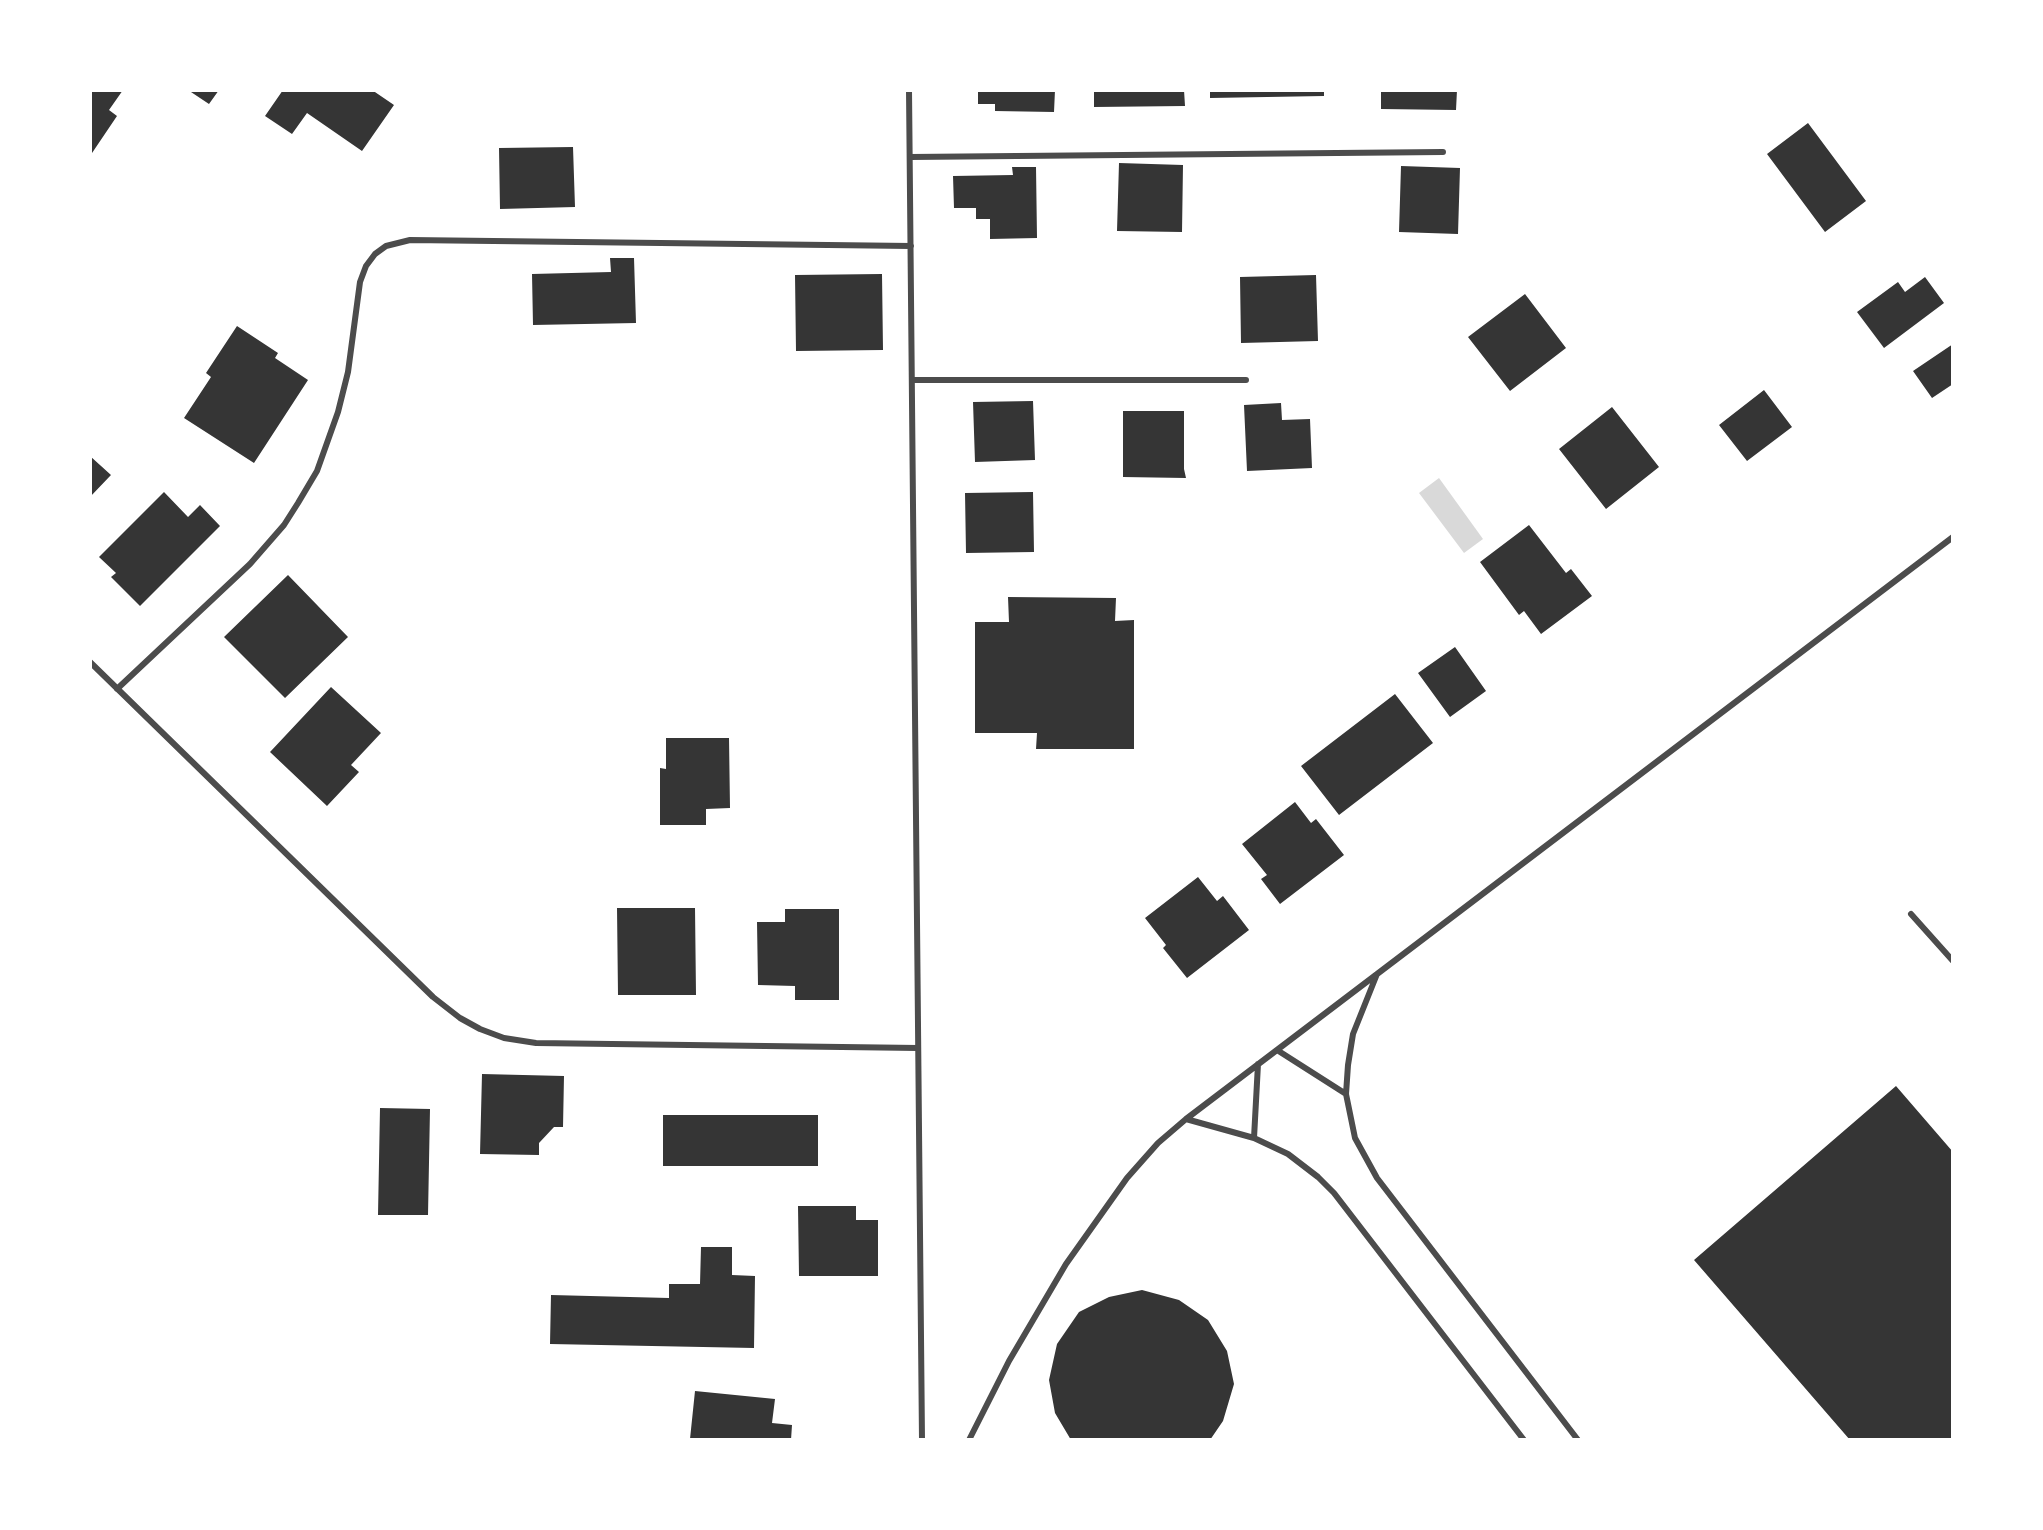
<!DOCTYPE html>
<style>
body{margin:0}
#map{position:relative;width:2043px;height:1530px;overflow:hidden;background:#fff;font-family:"Space Grotesk",sans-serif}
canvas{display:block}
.frame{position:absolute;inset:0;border:92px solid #fff;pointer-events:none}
</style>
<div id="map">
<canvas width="2043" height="1530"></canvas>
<div class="frame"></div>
</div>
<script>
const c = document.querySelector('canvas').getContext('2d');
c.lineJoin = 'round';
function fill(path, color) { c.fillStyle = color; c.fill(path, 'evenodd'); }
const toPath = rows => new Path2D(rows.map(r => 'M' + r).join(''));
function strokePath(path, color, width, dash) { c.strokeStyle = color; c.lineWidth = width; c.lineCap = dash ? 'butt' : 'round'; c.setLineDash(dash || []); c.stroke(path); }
fill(toPath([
 [1439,478,1483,539,1464,553,1419,493]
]), '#d9d9d9');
fill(toPath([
 [90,90,123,90,109,110,117,116,90,156],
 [188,90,219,90,209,104],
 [283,90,372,90,394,105,362,151,307,113,292,134,265,116],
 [978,90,1055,90,1054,112,995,111,995,104,978,104],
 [1094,90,1184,90,1185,106,1094,107],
 [1210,90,1324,90,1324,96,1210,98],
 [1381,90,1457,90,1456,110,1381,109],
 [1808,123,1866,201,1825,232,1767,154],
 [573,147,575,207,500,209,499,148],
 [1119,163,1183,165,1182,232,1117,231],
 [1401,166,1460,168,1458,234,1399,232],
 [1012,167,1036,167,1037,238,990,239,990,219,976,219,976,208,954,208,953,176,1013,175],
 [610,258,634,258,636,323,533,325,532,274,611,272],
 [882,274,883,350,796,351,795,275],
 [1316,275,1318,341,1241,343,1240,277],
 [1925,277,1944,303,1884,348,1857,312,1898,282,1905,292],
 [1525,294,1566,348,1510,391,1468,337],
 [237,326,278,353,275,358,308,380,254,463,184,418,211,377,206,373],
 [1953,344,1953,384,1932,398,1913,371],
 [1764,390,1792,427,1747,461,1719,425],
 [1033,401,1035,460,975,462,973,402],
 [1281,403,1282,420,1310,419,1312,468,1247,471,1244,405],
 [1612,407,1659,467,1606,509,1559,449],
 [1123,411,1184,411,1184,469,1186,478,1123,477],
 [90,456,111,475,90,497],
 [164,492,188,517,200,505,220,526,140,606,111,577,116,573,99,557],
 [1033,492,1034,552,966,553,965,493],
 [1529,525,1566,573,1571,569,1592,596,1541,634,1524,611,1519,615,1480,562],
 [288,575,348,637,285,698,224,637],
 [1008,597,1116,598,1115,621,1134,620,1134,749,1036,749,1037,733,975,733,975,622,1009,622],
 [1455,647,1486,691,1450,717,1418,673],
 [331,687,381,733,351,765,359,772,327,806,270,752],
 [1395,694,1433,743,1339,815,1301,766],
 [666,738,729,738,730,808,706,809,706,825,660,825,660,768,666,769],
 [1295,802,1311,823,1316,819,1344,855,1280,904,1261,879,1267,875,1242,844],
 [1198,877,1217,901,1223,896,1249,930,1187,978,1163,948,1166,945,1145,918],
 [617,908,695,908,696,995,618,995],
 [785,909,839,909,839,1000,795,1000,795,986,758,985,757,922,785,922],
 [482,1074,564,1076,563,1127,554,1127,539,1143,539,1155,480,1154],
 [1896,1086,1953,1152,1953,1440,1850,1440,1694,1260],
 [380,1108,430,1109,428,1215,378,1215],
 [663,1115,818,1115,818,1166,663,1166],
 [798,1206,856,1206,856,1220,878,1220,878,1276,799,1276],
 [701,1247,732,1247,732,1275,755,1276,754,1348,550,1344,551,1295,669,1298,669,1284,700,1284],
 [1142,1290,1179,1300,1208,1320,1227,1351,1234,1384,1223,1421,1210,1440,1071,1440,1055,1413,1049,1380,1057,1344,1079,1312,1109,1297],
 [695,1391,775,1399,772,1423,792,1425,791,1440,690,1439]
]), '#353535');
strokePath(toPath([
 [909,90,922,1440],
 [910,157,1443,152],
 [912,380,1246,380],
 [90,662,433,997,460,1018,480,1029,504,1038,536,1043,918,1048],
 [117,689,250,564,284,525,298,503,317,471,338,412,348,372,360,282,366,266,375,254,386,246,410,240,911,246],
 [1911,914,1953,961],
 [1377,974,1353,1034,1348,1065,1346,1094,1355,1138,1377,1178,1578,1440],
 [1277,1050,1346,1094],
 [1186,1119,1254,1138,1288,1154,1318,1177,1334,1193,1524,1440],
 [1254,1138,1258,1064],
 [969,1440,1009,1361,1066,1264,1127,1178,1158,1143,1186,1119,1953,537]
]), '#4c4c4c', 6);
</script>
